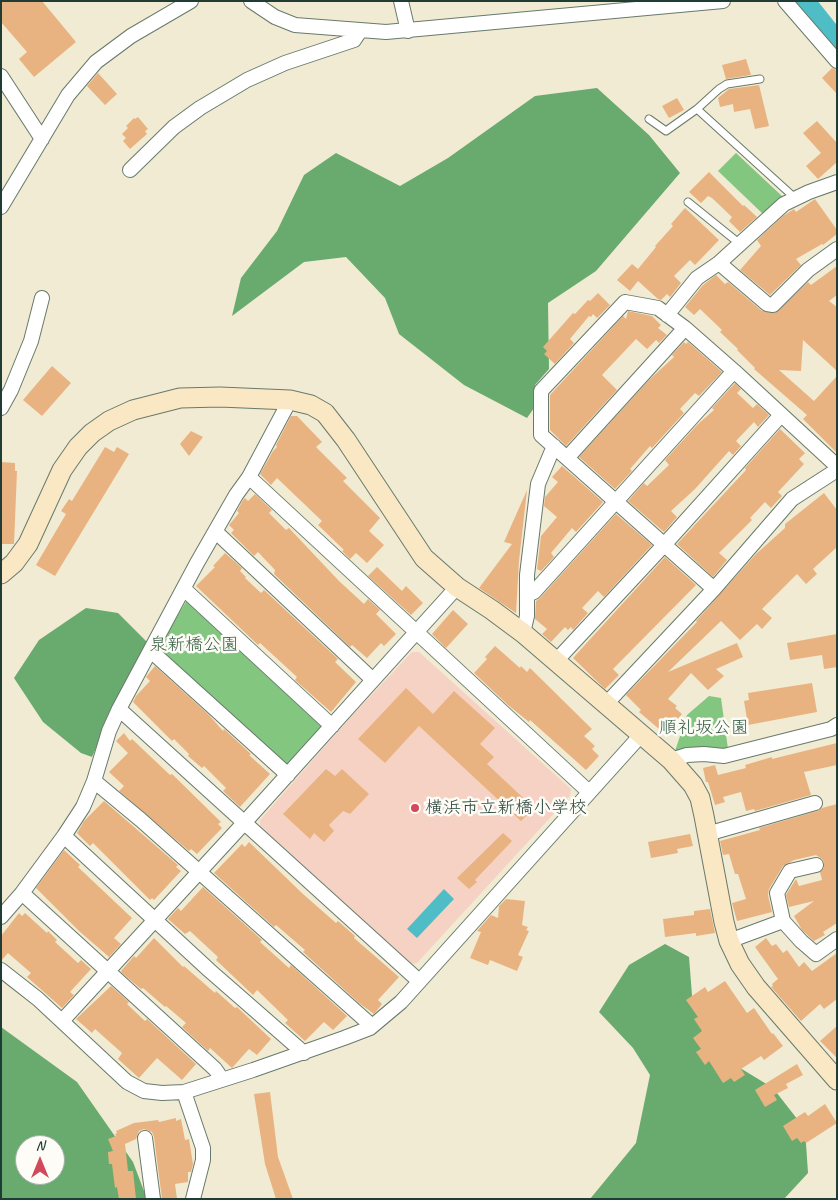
<!DOCTYPE html>
<meta charset="utf-8">
<style>
body{margin:0}
#map{position:relative;width:838px;height:1200px;overflow:hidden;background:#f0ebd2;font-family:Caveat,sans-serif}
canvas{display:block}
.frame{position:absolute;inset:0;border:2px solid #1f3d34;pointer-events:none}
.north{position:absolute;left:15px;top:1135px;width:50px;height:50px;box-sizing:border-box;background:#fdfcf7;border:1px solid #a4b0a9;border-radius:50%;rotate:0deg;font-size:14px;font-weight:700;line-height:20px;text-align:center;color:#1f3d34}
.north::after{content:'';display:block;margin:auto;width:18px;height:22px;background:#d1495b;clip-path:polygon(50% 0,100% 100%,50% 72%,0 100%)}
</style>
<div id="map">
<canvas width="838" height="1200"></canvas>
<div class="frame"></div>
<div class="north">N</div>
</div>
<script>
const c = document.querySelector('canvas').getContext('2d');
c.lineJoin = 'round';
function fill(path, color) { c.fillStyle = color; c.fill(path, 'evenodd'); }
const toPath = rows => new Path2D(rows.map(r => 'M' + r).join(''));
function strokePath(path, color, width, dash) { c.strokeStyle = color; c.lineWidth = width; c.lineCap = dash ? 'butt' : 'round'; c.setLineDash(dash || []); c.stroke(path); }
function write(font, color, halo, rows, align = 'center') {
  c.font = font + ' Caveat,"Klee One",sans-serif'; c.lineWidth = 5; c.setLineDash([]); c.textBaseline = 'middle'; c.strokeStyle = halo; c.fillStyle = color; for (const [text, x, y, turn = 0] of rows) {
    c.save(); c.translate(x, y); c.rotate((+turn || 0) * Math.PI / 180); c.textAlign = isNaN(turn) ? turn : align; if (halo) c.strokeText(text, 0, 0); c.fillText(text, 0, 0); c.restore();
  }
}
fill(toPath([
 [412,652,419,652,571,789,570,796,417,963,412,964,260,826,260,820,348,720]
]), '#f6d2c5');
fill(toPath([
 [736,153,783,197,763,214,718,171],
 [187,600,323,727,287,766,158,649],
 [709,696,721,698,728,749,675,751,687,715]
]), '#82c680');
fill(toPath([
 [597,88,649,135,680,173,596,271,548,303,549,369,535,385,534,408,527,418,464,385,399,334,385,298,346,257,304,262,232,316,241,278,277,231,304,175,336,153,400,186,448,158,535,96],
 [86,608,118,613,151,646,136,674,120,692,92,757,81,753,43,722,14,678,39,640],
 [665,944,689,957,693,1008,722,1057,773,1088,805,1129,808,1173,784,1199,590,1199,636,1143,650,1075,633,1048,599,1012,629,965],
 [1,1027,77,1082,133,1162,147,1199,1,1199],
 [25,1145,55,1145,55,1175,25,1175]
]), '#69ab6e');
fill(toPath([
 [444,889,454,899,417,938,407,929]
]), '#4fbdc6');
strokePath(toPath([
 [801,1,837,46]
]), '#4fbdc6', 26);
fill(toPath([
 [1,1,42,1,76,42,34,77,19,59,27,52,1,22],
 [746,59,751,75,726,79,722,65],
 [832,68,837,70,837,94,822,78],
 [98,73,117,94,105,105,87,86],
 [759,85,769,126,755,129,750,109,734,112,733,104,720,107,718,98,729,89],
 [677,98,684,110,669,118,662,106],
 [138,117,148,129,145,131,147,134,130,149,123,141,126,138,122,134,128,128,126,126,134,118,135,119],
 [817,121,837,143,837,162,818,179,806,166,821,153,803,133],
 [709,172,743,206,744,205,757,217,740,232,729,221,732,217,712,198,708,196,701,203,689,192],
 [815,199,837,230,837,234,823,245,822,244,796,259,801,265,770,295,740,270,761,246,757,240,783,216,794,209,796,212],
 [685,208,719,240,695,265,690,260,674,276,681,283,671,296,670,297,667,294,661,300,658,299,638,281,630,291,617,280,632,264,638,269,656,247,655,246,673,226,671,224],
 [837,266,837,295,829,301,837,307,837,371,803,340,801,371,779,370,814,401,837,376,837,453,803,419,807,415,754,369,755,368,737,350,738,349,720,332,722,330,700,309,694,315,685,307,703,285,716,275,725,284,728,282,762,311,775,313,808,282,811,285],
 [598,293,610,305,597,318,593,314,591,317,589,316,570,339,574,343,555,364,544,354,547,351,543,347,573,313,575,314,588,300,590,301],
 [628,311,652,316,661,325,658,328,667,335,659,343,656,340,647,349,636,339,602,375,617,390,566,446,550,430,550,395,623,316,626,319],
 [684,342,686,344,688,342,722,372,699,396,695,393,680,409,684,413,652,448,650,446,630,469,632,471,615,489,579,457,649,380,674,357,672,355],
 [52,366,71,383,42,416,23,400],
 [735,383,741,389,737,393,753,408,757,404,769,415,758,427,754,422,736,441,741,446,733,455,729,451,695,489,671,511,677,517,664,532,628,501,644,483,647,486,669,465,665,460,697,425,714,410,712,408],
 [291,416,297,416,322,442,316,447,347,478,343,481,380,518,369,531,384,545,367,563,356,553,350,559,342,551,344,550,318,525,322,521,277,478,271,485,260,474,273,451,277,447,276,445],
 [780,429,805,453,799,459,804,464,778,492,782,496,771,508,765,502,750,518,752,520,719,553,727,560,713,577,677,544,746,470,745,468],
 [191,431,203,437,189,456,180,444],
 [105,447,114,452,117,447,129,454,55,576,36,565,66,514,61,511,69,499,72,501],
 [1,462,15,463,15,471,17,471,14,544,1,544],
 [562,466,603,502,576,532,572,528,551,553,554,557,541,571,537,569,541,536,557,517,544,506,545,497,558,482,552,477],
 [527,490,519,561,516,613,479,588,512,544,504,542],
 [824,493,837,510,837,547,813,569,817,574,806,584,797,574,762,609,772,618,762,629,757,624,740,640,721,621,668,672,737,643,743,657,716,669,724,676,708,690,691,673,668,699,677,706,675,708,682,714,665,734,639,712,641,710,626,695,697,622,696,621,756,554,785,528,785,524],
 [255,494,272,510,269,513,286,530,289,528,339,581,364,604,368,599,380,610,376,614,396,634,384,646,381,643,367,658,352,645,350,647,274,574,275,570,258,552,254,556,231,533,234,530,229,525,239,513,237,511,243,500,245,498,248,501],
 [616,514,652,545,604,597,598,591,582,608,588,613,573,630,571,627,568,630,565,627,551,642,542,634,547,629,535,619,536,601,540,598],
 [225,553,242,568,240,571,246,577,245,578,261,593,264,590,338,659,335,662,356,682,331,712,295,680,297,677,260,643,258,645,196,586,215,567,213,566],
 [665,557,696,585,613,669,619,675,605,689,573,658],
 [377,567,402,591,406,586,423,603,411,615,368,576],
 [453,610,468,624,446,648,432,634],
 [837,634,837,667,824,669,822,655,790,660,787,643],
 [495,646,520,668,521,666,527,672,530,668,592,729,584,736,595,746,592,749,599,756,586,770,530,720,529,722,508,705,474,673,487,659,485,657],
 [155,666,209,715,223,731,224,729,251,754,249,755,270,774,240,807,223,791,226,788,204,766,202,768,188,756,189,754,174,739,172,741,133,702,136,696,150,681,146,677],
 [812,683,817,712,748,725,744,701,749,700,748,693],
 [406,688,433,714,454,691,495,728,480,744,494,757,487,764,534,808,521,821,419,726,385,763,358,739],
 [124,733,130,741,132,739,170,775,172,774,221,822,218,824,222,828,197,854,191,849,189,851,119,791,124,786,109,772,128,753,116,741],
 [837,743,837,765,804,772,811,795,755,811,754,809,746,811,741,792,723,797,725,802,715,805,708,782,706,782,703,768,715,765,718,775,746,768,745,765,772,757,772,759,784,756],
 [326,769,335,776,342,769,369,794,350,814,343,811,329,825,334,831,324,842,314,833,310,839,283,814],
 [104,801,178,865,176,867,181,871,154,900,152,898,150,900,93,843,90,846,77,833,84,821],
 [837,804,837,923,823,932,825,935,814,941,802,930,794,916,814,901,789,907,786,895,796,879,799,886,822,880,820,872,824,868,824,863,822,859,816,855,794,860,783,866,769,889,768,895,772,912,737,921,732,903,746,899,738,874,735,874,729,854,723,855,720,841,760,830,759,828,817,811,822,808],
 [503,833,512,841,475,880,477,882,469,889,457,878],
 [690,834,693,846,677,849,678,853,651,858,648,842],
 [249,842,303,894,336,923,338,921,355,936,354,938,399,977,378,1000,382,1004,374,1014,359,1003,303,952,305,950,276,925,274,927,214,873,242,844,245,847],
 [64,850,80,865,78,867,132,918,114,938,121,944,109,957,79,931,36,888],
 [203,887,262,940,260,942,289,968,291,965,347,1016,333,1030,324,1022,305,1041,285,1023,288,1020,257,990,253,995,216,960,218,957,190,931,185,934,168,919,178,908,181,911],
 [506,899,525,901,522,925,528,927,526,930,529,931,518,955,523,957,517,971,490,960,488,965,470,958,481,932,477,931,491,915,498,918,499,906],
 [710,909,715,933,696,936,696,933,665,937,663,919,694,915,694,911],
 [19,913,22,916,25,913,47,933,48,931,57,940,55,942,78,963,81,960,91,969,70,992,74,995,62,1008,27,977,31,973,8,953,1,961,1,936],
 [154,938,183,967,184,966,215,993,216,991,235,1008,237,1007,271,1039,257,1055,249,1049,232,1068,210,1048,208,1051,182,1027,186,1023,166,1006,165,1007,143,988,141,989,122,973,121,971,134,956,136,958],
 [766,938,772,946,776,944,783,953,787,950,799,967,804,962,812,971,837,953,837,999,824,1009,820,1004,801,1021,771,987,773,986,772,984,778,979,755,947],
 [725,981,747,1013,754,1008,772,1034,773,1033,783,1046,764,1060,761,1056,741,1069,745,1075,734,1082,731,1078,723,1083,709,1061,705,1065,696,1052,701,1049,693,1038,702,1031,694,1019,698,1017,686,1000,705,987,708,992],
 [111,986,129,1002,127,1004,145,1021,147,1019,196,1064,182,1080,157,1058,139,1078,118,1059,122,1053,95,1029,92,1033,76,1019],
 [837,1026,837,1058,820,1041],
 [797,1064,803,1075,786,1084,788,1088,774,1095,777,1100,765,1107,755,1090],
 [270,1092,278,1157,293,1199,276,1199,265,1164,254,1094],
 [825,1104,837,1123,806,1143,804,1141,801,1143,797,1138,792,1141,783,1126,805,1112,808,1116],
 [176,1118,176,1121,181,1119,185,1140,189,1139,193,1164,191,1172,188,1172,188,1182,175,1184,177,1199,162,1199,154,1137,152,1132,144,1129,139,1131,136,1139,125,1144,128,1171,133,1171,136,1199,119,1199,117,1187,115,1188,112,1164,109,1164,108,1152,113,1151,108,1139,116,1136,115,1134,117,1133,116,1131,134,1123,158,1120,159,1122]
]), '#e9b381');
const lane = toPath([
 [697,109,795,198],
 [649,119,666,131,697,109,719,89,727,84,760,79],
 [688,202,740,244]
]);
const street = toPath([
 [251,1,275,17,295,25,386,32,723,1],
 [401,1,408,31],
 [785,1,837,61],
 [1,76,42,139],
 [130,170,174,127,200,108,247,80,285,63,354,40,360,31],
 [837,182,809,192,784,204,719,263,767,304,773,305,808,270,837,249],
 [1,207,68,95,96,62,131,36,191,1],
 [667,315,697,278,719,263],
 [1,408,11,390,31,341,42,298],
 [567,458,685,328],
 [249,477,589,792],
 [216,532,373,680],
 [184,589,332,726],
 [714,589,541,435,541,391,625,302,658,308,685,328,734,371,837,466],
 [527,595,534,592,734,371],
 [523,633,527,616,527,575,538,484,554,446],
 [151,651,288,775],
 [556,661,664,545,781,415],
 [606,704,714,589,792,499,837,470],
 [119,709,419,981],
 [671,760,687,755,704,754,724,756,831,729,837,725],
 [94,781,141,820,372,1026],
 [707,834,815,803],
 [64,836,209,970,304,1053],
 [22,893,215,1069,222,1079],
 [1,917,22,893,64,836,83,807,94,781,109,731,119,709,197,563,236,495,249,477,290,400],
 [783,921,777,893,790,871,816,865],
 [729,941,783,921,801,941,816,954,837,939],
 [1,970,38,999,127,1082,144,1091,162,1093,184,1092,253,1070,344,1038,370,1028,401,1002,641,735],
 [62,1021,244,823,457,587],
 [184,1092,203,1148,203,1160,193,1199],
 [145,1138,153,1199]
]);
const secondary = toPath([
 [1,574,14,563,28,544,62,470,78,447,92,433,109,421,133,410,180,398,220,397,290,400,311,405,325,413,346,440,424,558,457,587,492,610,523,633,671,760,693,785,700,798,704,816,724,922,729,941,740,964,756,987,837,1080]
]);
strokePath(lane, '#687a6b', 9);
strokePath(street, '#687a6b', 16);
strokePath(secondary, '#687a6b', 21);
strokePath(lane, '#fff', 7);
strokePath(street, '#fff', 14);
strokePath(secondary, '#fae7c3', 19);
for (const [x, y, r, color] of [
 [415,808,5,"#d1495b"]
]) { const dot = new Path2D(); dot.arc(x, y, r, 0, 2 * Math.PI); c.fillStyle = color; c.fill(dot); strokePath(dot, '#fdfcf7', 2); }
write('18px', '#385f47', '#fdfcf7', [
 ["泉新橋公園",194,645],
 ["順礼坂公園",704,728]
]);
write('18px', '#1f3d34', '#fdfcf7', [
 ["横浜市立新橋小学校",425,808]
], 'left');
</script>
